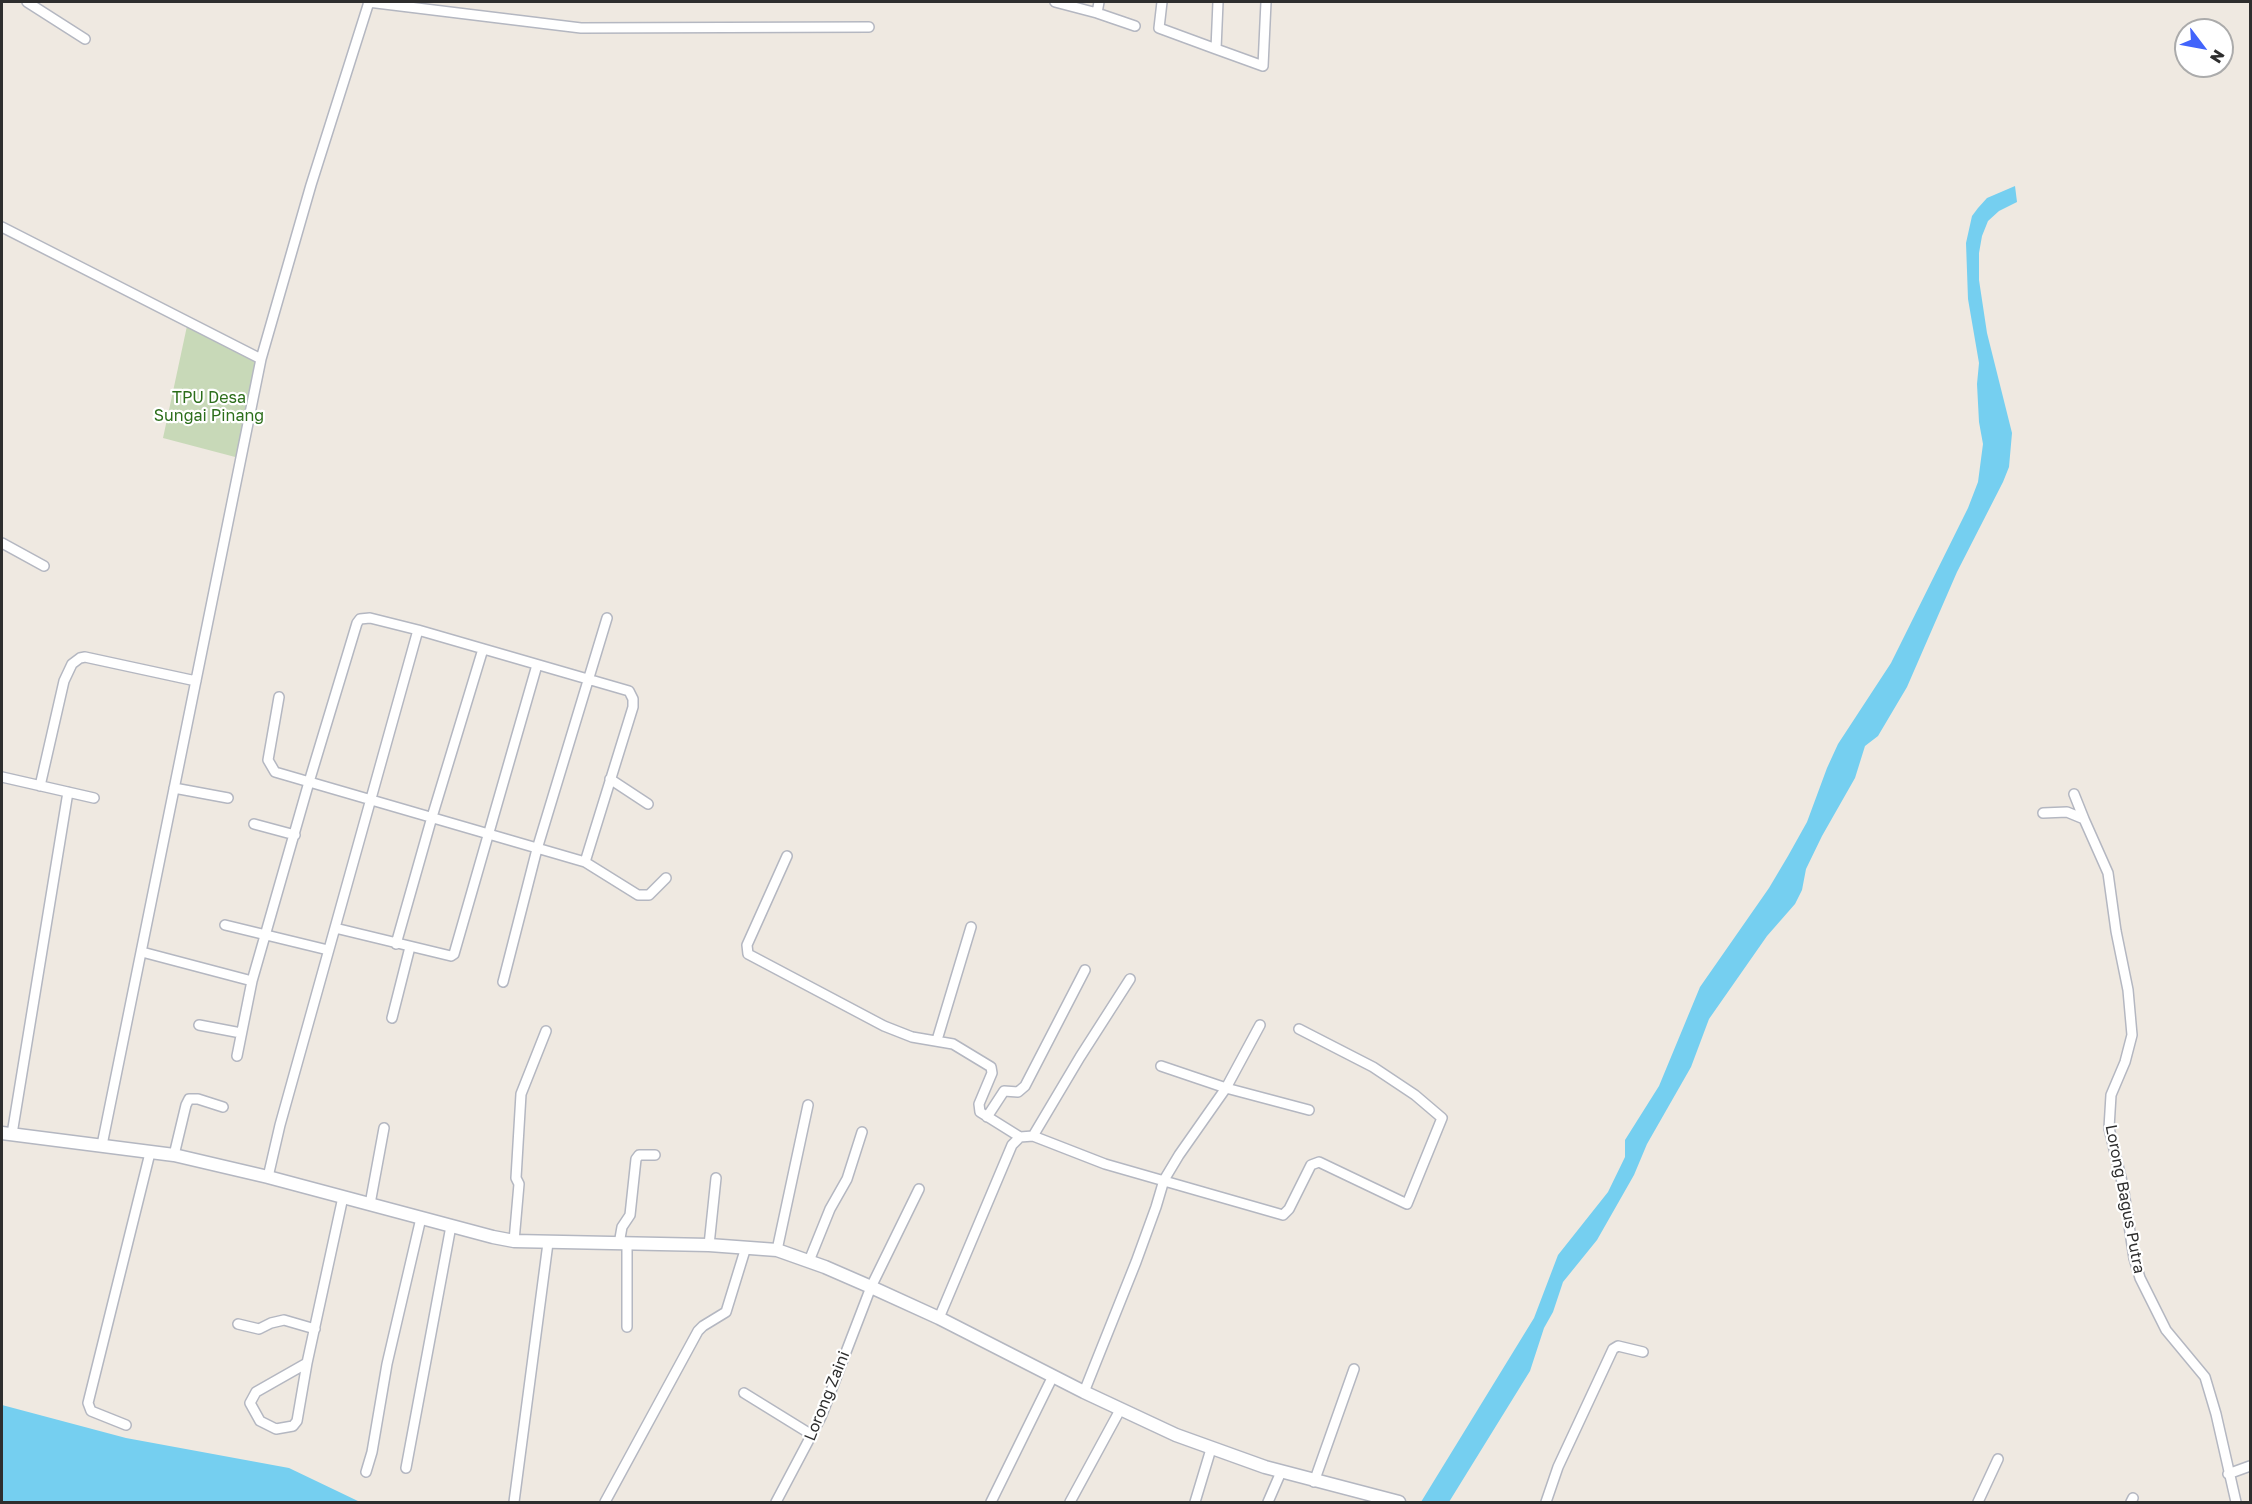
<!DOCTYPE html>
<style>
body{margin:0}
#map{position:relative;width:2252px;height:1504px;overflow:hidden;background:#efe9e1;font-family:"Golos Text",sans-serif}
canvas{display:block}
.frame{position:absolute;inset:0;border:3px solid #2e2e2e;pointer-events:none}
.north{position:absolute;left:2174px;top:18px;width:60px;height:60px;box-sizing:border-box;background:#fff;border:2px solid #ababab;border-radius:50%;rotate:122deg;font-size:16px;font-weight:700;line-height:24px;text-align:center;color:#2e2e2e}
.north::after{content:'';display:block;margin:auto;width:21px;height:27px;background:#4264fb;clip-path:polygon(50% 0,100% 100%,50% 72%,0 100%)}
</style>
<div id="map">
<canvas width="2252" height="1504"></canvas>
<div class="frame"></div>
<div class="north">N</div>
</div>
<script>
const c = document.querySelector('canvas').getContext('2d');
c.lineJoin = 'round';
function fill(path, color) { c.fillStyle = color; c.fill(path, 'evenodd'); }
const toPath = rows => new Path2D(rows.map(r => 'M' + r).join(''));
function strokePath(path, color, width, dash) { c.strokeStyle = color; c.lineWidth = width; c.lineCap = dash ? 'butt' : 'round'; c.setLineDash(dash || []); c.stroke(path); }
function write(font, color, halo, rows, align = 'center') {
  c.font = font + ' "Golos Text",sans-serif'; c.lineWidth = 4.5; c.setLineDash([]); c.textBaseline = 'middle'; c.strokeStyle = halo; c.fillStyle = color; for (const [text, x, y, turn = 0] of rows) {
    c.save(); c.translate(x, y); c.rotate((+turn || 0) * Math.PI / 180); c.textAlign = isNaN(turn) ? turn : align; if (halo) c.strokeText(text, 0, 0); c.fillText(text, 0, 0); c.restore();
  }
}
fill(toPath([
 [187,326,257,363,239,458,163,438]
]), '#c8d9b8');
fill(toPath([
 [2015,186,2017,202,1999,211,1988,221,1982,236,1979,253,1979,280,1987,333,2012,433,2009,467,2003,482,1957,572,1907,687,1878,736,1865,746,1855,778,1822,836,1806,869,1802,890,1795,904,1767,936,1709,1019,1691,1067,1647,1144,1634,1175,1597,1240,1563,1282,1553,1312,1544,1328,1530,1371,1449,1502,1421,1502,1534,1318,1558,1255,1608,1192,1625,1157,1625,1140,1659,1086,1700,987,1769,888,1788,856,1807,822,1827,768,1838,744,1891,663,1968,508,1978,482,1983,444,1979,422,1977,384,1979,363,1968,299,1966,243,1972,216,1978,208,1987,198],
 [2,1405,126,1438,289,1468,360,1502,2,1502]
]), '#75cff0');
const street = toPath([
 [27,2,85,39],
 [368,2,581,28,869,27],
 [1055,2,1097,13],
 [1099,2,1097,13,1135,26],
 [1162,2,1159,28,1216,49],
 [1218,2,1216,49,1263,66,1266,2],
 [2,227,261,359],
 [2,543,44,566],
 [279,697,268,760,275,772,585,862,638,895,649,895,666,878],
 [2,777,94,798],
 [610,779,648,804],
 [40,786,64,681,72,664,80,658,85,657,196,681],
 [174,788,228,798],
 [2074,794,2084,819],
 [2043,813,2067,812,2084,819,2108,873,2116,931,2128,990,2132,1035,2125,1062,2111,1095,2109,1128,2123,1186,2134,1258,2140,1278,2166,1330,2205,1377,2216,1414,2236,1502],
 [254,824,295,835],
 [787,856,747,945,748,954,884,1026,912,1037,953,1044,991,1067,992,1073,979,1104,980,1112,1020,1137],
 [225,925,328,950],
 [335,928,451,956,454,954,537,665],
 [396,944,432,817,483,649],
 [142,952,252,981],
 [503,982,537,849,607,618],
 [392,1018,410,947],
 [199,1025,241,1033],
 [937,1040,971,927],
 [237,1056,252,981,309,782,357,623,360,619,370,618,418,630,629,691,633,699,633,707,585,862],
 [1161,1066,1226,1088,1309,1110],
 [987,1117,1004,1091,1018,1092,1025,1086,1085,970],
 [12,1134,68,792],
 [1033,1136,1080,1057,1130,979],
 [102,1145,261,359,311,185,369,2],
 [174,1155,186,1105,189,1099,198,1099,223,1107],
 [268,1177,280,1125,418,630],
 [370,1204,384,1128],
 [514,1241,519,1184,516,1178,521,1094,546,1031],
 [619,1244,622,1227,630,1215,636,1159,639,1155,655,1155],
 [709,1245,716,1178],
 [777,1250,808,1105],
 [809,1261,830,1209,847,1179,862,1132],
 [939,1318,1012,1145,1020,1137,1033,1136,1105,1164,1283,1215,1289,1209,1311,1165,1319,1162,1407,1204,1442,1118,1415,1095,1373,1067,1299,1029],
 [238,1324,259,1329,271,1323,284,1320,315,1329],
 [627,1327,627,1244],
 [307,1363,256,1392,250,1403,260,1421,276,1429,293,1426,297,1421,307,1363,343,1197],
 [1084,1392,1136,1262,1156,1207,1164,1180,1179,1155,1226,1088,1260,1025],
 [744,1393,812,1435],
 [126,1425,91,1411,88,1403,150,1153],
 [406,1468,451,1226],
 [366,1472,372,1452,387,1364,421,1218],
 [2228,1474,2250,1466],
 [1314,1482,1354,1369],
 [514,1502,548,1243],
 [605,1502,698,1331,703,1326,726,1312,746,1247],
 [776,1502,821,1417,871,1287,919,1189],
 [991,1502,1053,1376],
 [1070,1502,1120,1410],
 [1195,1502,1211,1449],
 [1268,1502,1281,1472],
 [1546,1502,1558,1467,1613,1349,1618,1346,1643,1352],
 [1978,1502,1998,1459],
 [2131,1502,2133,1498]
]);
const secondary = toPath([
 [2,1133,174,1155,268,1177,493,1237,514,1241,709,1245,777,1250,825,1267,871,1287,939,1318,1084,1392,1176,1435,1265,1467,1399,1502]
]);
strokePath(street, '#b4b7c1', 12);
strokePath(secondary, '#b4b7c1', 15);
strokePath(street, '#fff', 9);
strokePath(secondary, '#fff', 12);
write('16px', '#2c6e1b', '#fff', [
 ["TPU Desa",209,398],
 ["Sungai Pinang",209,416]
]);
write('16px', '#2e2e2e', '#fff', [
 ["Lorong Bagus Putra",2125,1199,79],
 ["Lorong Zaini",827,1396,-68]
]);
</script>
